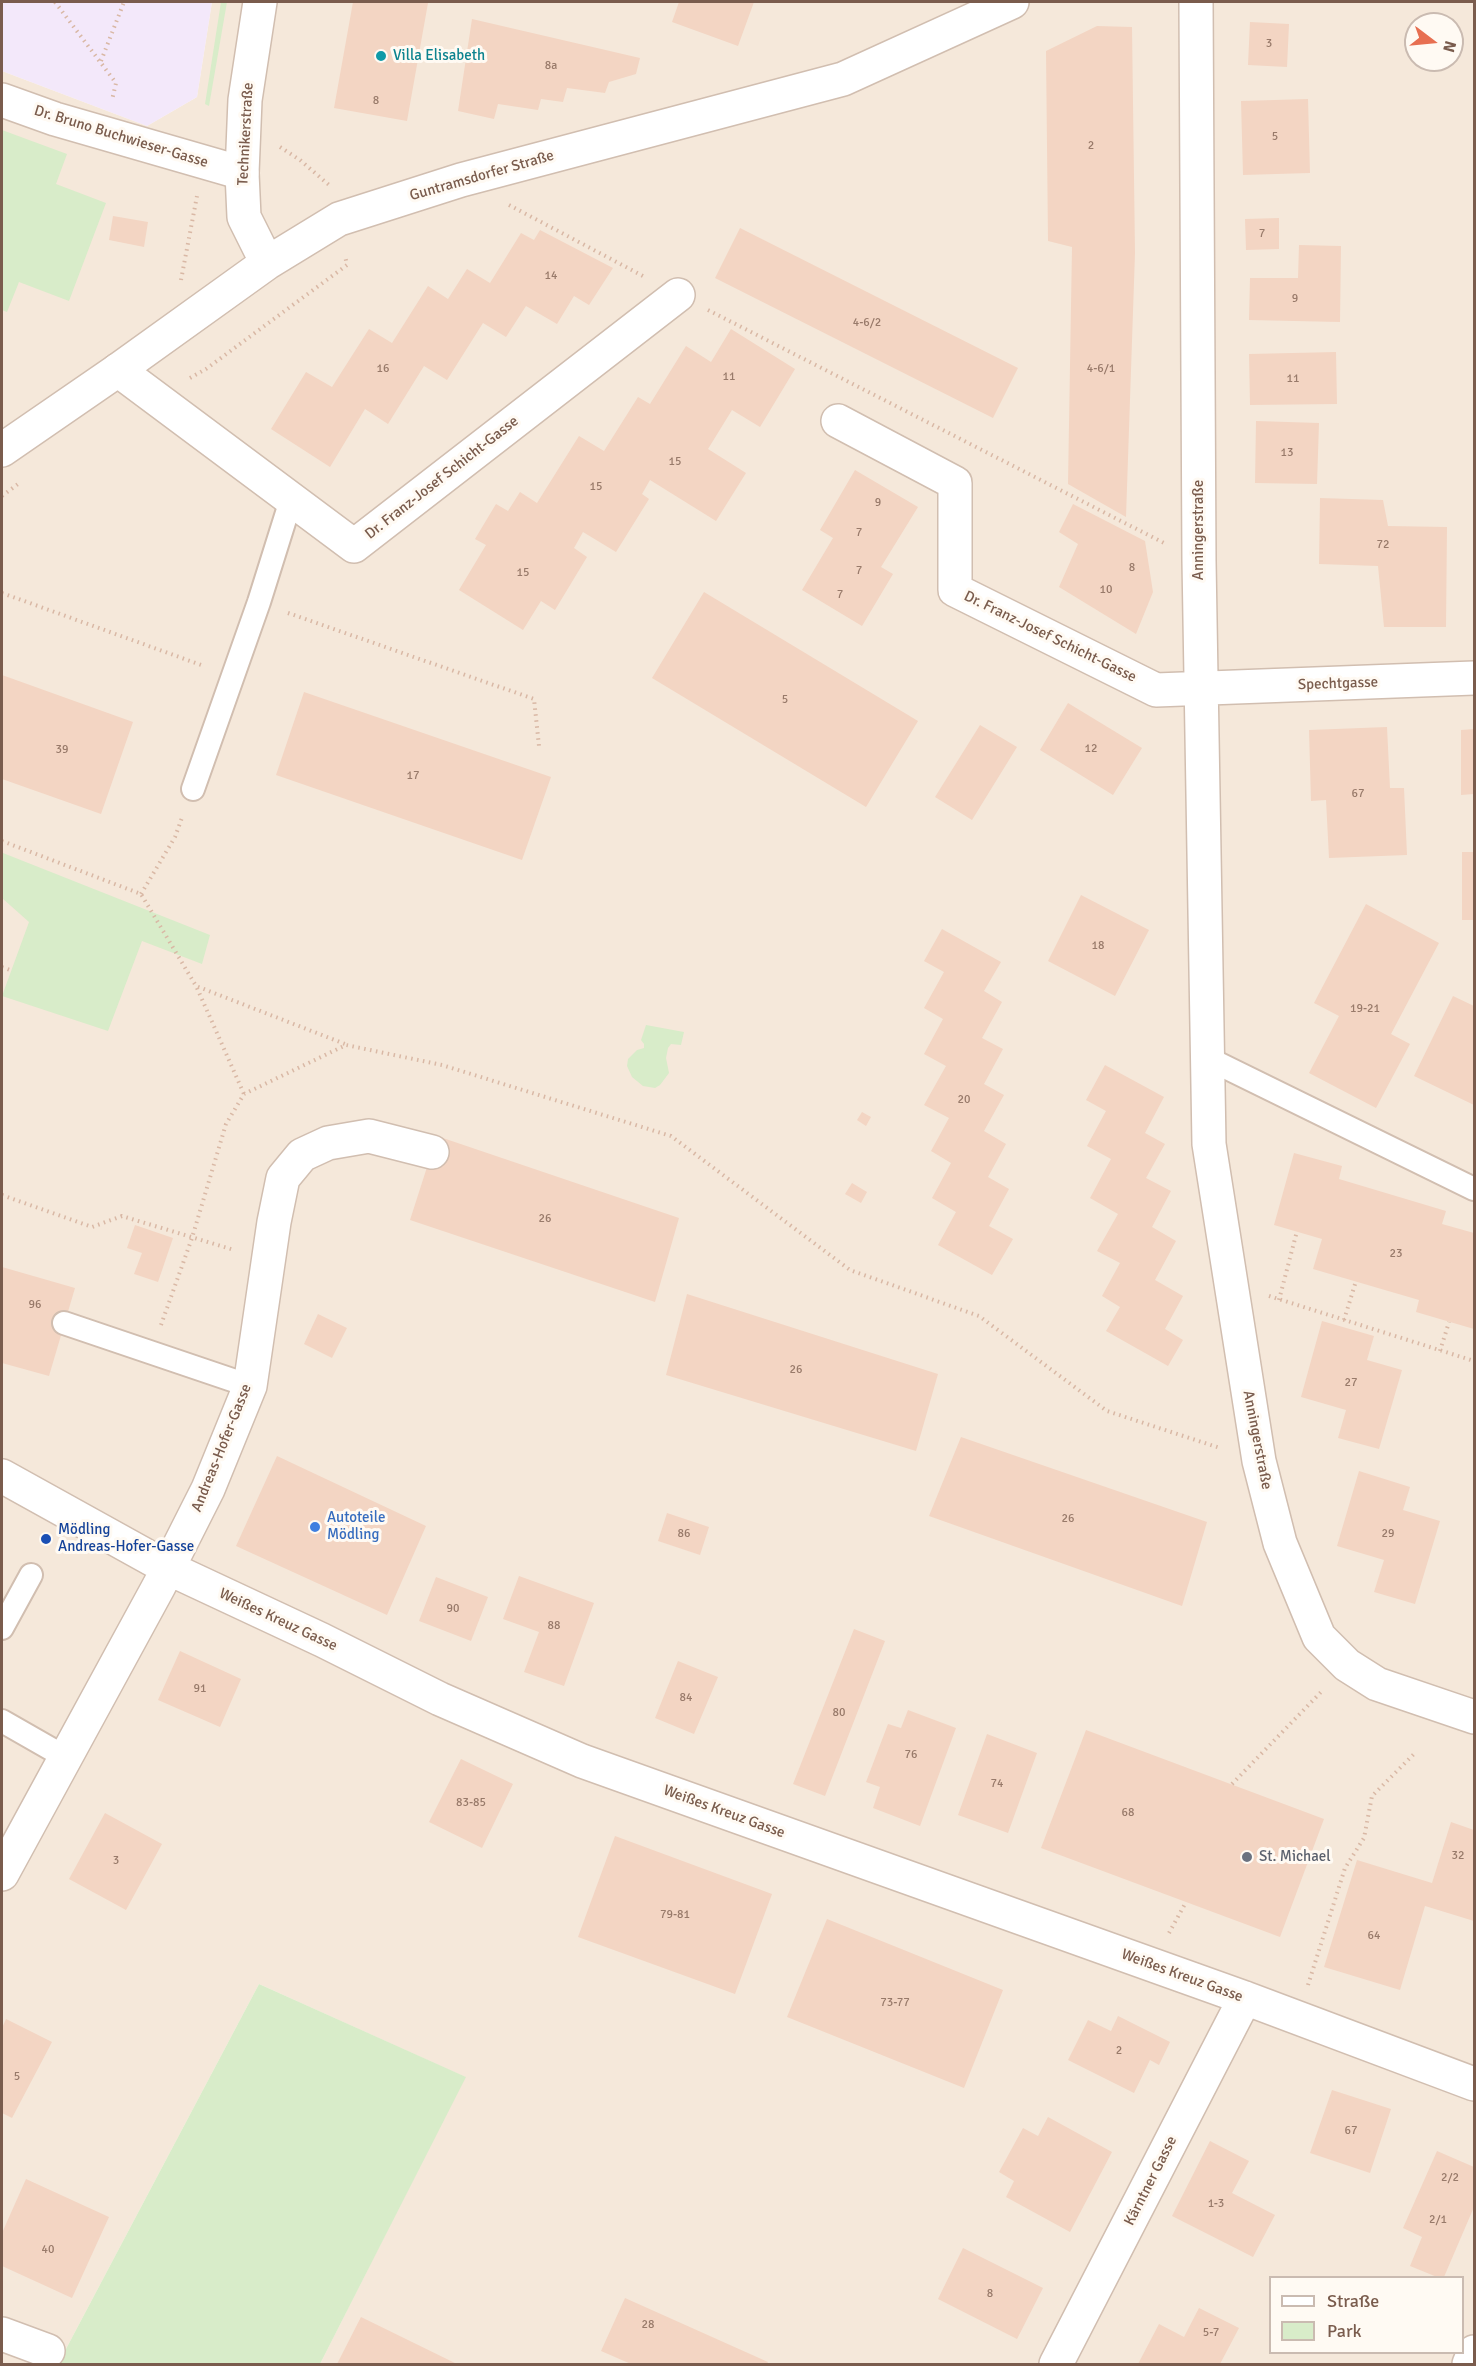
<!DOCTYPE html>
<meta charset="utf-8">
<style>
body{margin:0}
#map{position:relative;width:1476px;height:2366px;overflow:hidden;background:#fdf6ec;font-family:Signika,sans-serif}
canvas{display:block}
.frame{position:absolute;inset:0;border:3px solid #7a5c4d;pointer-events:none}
.legend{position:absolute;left:1269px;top:2276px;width:195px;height:78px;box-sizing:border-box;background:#fffaf3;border:2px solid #cabbb1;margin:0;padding:8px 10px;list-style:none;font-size:18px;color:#7a5c4d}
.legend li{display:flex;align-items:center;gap:12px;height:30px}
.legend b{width:30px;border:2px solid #cabbb1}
.north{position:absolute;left:1404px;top:12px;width:60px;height:60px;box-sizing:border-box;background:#fffaf3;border:2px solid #cabbb1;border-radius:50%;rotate:106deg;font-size:16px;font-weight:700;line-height:24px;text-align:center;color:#7a5c4d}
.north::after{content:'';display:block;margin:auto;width:21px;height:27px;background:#e76f51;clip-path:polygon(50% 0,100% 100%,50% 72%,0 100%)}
</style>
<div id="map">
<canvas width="1476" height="2366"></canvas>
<div class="frame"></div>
<ul class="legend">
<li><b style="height:8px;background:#fff"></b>Straße</li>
<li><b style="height:16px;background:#d8ecc9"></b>Park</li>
</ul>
<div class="north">N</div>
</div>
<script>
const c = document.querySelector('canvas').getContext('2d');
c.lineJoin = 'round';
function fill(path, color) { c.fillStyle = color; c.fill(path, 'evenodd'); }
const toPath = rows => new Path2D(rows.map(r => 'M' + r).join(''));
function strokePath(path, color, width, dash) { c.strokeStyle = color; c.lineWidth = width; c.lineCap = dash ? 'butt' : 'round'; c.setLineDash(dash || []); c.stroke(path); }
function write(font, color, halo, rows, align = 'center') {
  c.font = font + ' Signika,sans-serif'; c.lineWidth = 6; c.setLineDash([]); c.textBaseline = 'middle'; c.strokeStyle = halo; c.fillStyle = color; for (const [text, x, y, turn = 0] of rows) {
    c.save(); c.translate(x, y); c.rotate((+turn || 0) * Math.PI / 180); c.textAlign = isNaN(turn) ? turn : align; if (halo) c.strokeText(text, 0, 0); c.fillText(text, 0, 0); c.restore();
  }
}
fill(toPath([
 [212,2,1474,2,1474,2364,320,2364,465,2077,259,1984,58,2364,2,2364,2,71,147,126,197,97],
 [1416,24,1452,24,1452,60,1416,60],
 [1270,2278,1462,2278,1462,2352,1270,2352]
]), '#f5e8da');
fill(toPath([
 [2,2,212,2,197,97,147,126,2,71]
]), '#f3e8fa');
fill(toPath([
 [221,2,227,2,209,106,205,104],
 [2,130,67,154,56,184,106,203,69,301,19,282,7,312,2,310],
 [3,853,210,935,202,964,142,941,108,1031,2,996,29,922,2,898],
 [646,1025,684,1032,681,1045,671,1044,668,1048,666,1058,669,1073,660,1085,655,1088,643,1086,632,1077,627,1066,628,1059,637,1050,644,1048,644,1044,641,1040],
 [259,1984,466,2077,320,2364,58,2364]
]), '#d8ecc9');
fill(toPath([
 [353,2,428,3,407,121,334,108],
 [679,2,754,2,738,46,672,22],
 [472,19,640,58,636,74,609,82,605,93,567,88,563,102,541,99,538,110,498,104,494,119,458,111],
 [1250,22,1289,24,1287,67,1248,65],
 [1097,26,1132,27,1135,253,1126,517,1068,484,1072,247,1048,241,1046,51],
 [1308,99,1310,173,1243,175,1241,101],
 [113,216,148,222,144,247,109,240],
 [1279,218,1279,249,1246,250,1245,219],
 [740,228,1018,368,993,418,715,278],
 [540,230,613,268,589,305,574,296,557,324,526,306,506,337,483,323,447,380,424,366,388,424,365,409,330,467,271,429,306,372,332,387,369,329,392,343,428,286,448,299,467,269,490,283,521,233,534,240],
 [1299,245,1341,246,1340,322,1249,320,1250,278,1298,278],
 [731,329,795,369,760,427,732,410,708,449,746,473,716,521,650,480,642,494,649,499,616,552,583,532,574,548,587,557,555,610,541,601,523,630,459,590,486,545,475,539,496,504,508,511,520,492,537,503,579,436,604,451,638,397,650,404,686,346,711,362],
 [1336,352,1337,404,1250,405,1249,354],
 [1256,421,1319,423,1317,484,1255,483],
 [855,470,918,507,881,567,893,574,862,626,802,590,833,538,820,530],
 [1320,498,1383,500,1388,526,1447,527,1446,627,1384,627,1378,566,1319,564],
 [1073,504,1145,541,1153,592,1136,634,1059,587,1078,544,1059,532],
 [704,592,918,721,866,807,652,678],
 [2,675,133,722,101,814,2,779],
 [304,692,551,777,522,860,276,775],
 [1068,703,1142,748,1113,795,1040,750],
 [980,725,1017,747,972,820,935,797],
 [1387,727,1390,788,1404,788,1407,855,1329,858,1326,800,1311,801,1309,730],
 [1474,729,1474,794,1461,795,1461,730],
 [1462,852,1474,852,1474,920,1462,920],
 [1081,895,1149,930,1115,996,1048,961],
 [1366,904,1439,943,1391,1034,1410,1044,1376,1108,1309,1073,1339,1016,1314,1003],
 [942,929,1001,962,984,991,1002,1002,982,1038,1003,1049,984,1084,1004,1095,984,1131,1006,1144,988,1177,1009,1189,989,1226,1013,1239,992,1275,938,1245,956,1212,932,1198,951,1163,931,1151,949,1118,924,1105,946,1066,924,1054,943,1019,924,1008,944,972,924,961],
 [1453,996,1474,1006,1474,1105,1414,1076],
 [1105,1065,1164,1097,1145,1133,1165,1144,1146,1178,1171,1191,1152,1227,1176,1241,1155,1280,1183,1296,1165,1329,1183,1340,1168,1366,1106,1331,1120,1307,1102,1296,1120,1263,1097,1251,1118,1214,1090,1198,1111,1159,1087,1146,1106,1111,1086,1100],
 [862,1112,871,1117,866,1126,857,1120],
 [437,1136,679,1218,655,1302,410,1220],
 [1294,1153,1342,1166,1339,1179,1446,1211,1442,1224,1474,1233,1474,1329,1416,1312,1419,1300,1313,1269,1322,1239,1274,1225],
 [852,1183,867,1192,861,1203,845,1194],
 [135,1225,173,1238,158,1282,134,1274,142,1253,127,1248],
 [2,1267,75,1288,49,1376,2,1363],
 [687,1294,938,1374,916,1451,666,1375],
 [318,1314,347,1328,332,1358,304,1344],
 [1322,1321,1374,1336,1367,1360,1402,1370,1379,1449,1338,1438,1346,1410,1301,1397],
 [961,1437,1207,1522,1182,1606,929,1516],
 [277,1456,426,1526,387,1615,236,1546],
 [1359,1471,1410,1487,1403,1510,1440,1521,1415,1604,1374,1592,1384,1560,1337,1546],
 [667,1513,709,1527,700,1555,658,1541],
 [519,1576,594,1603,564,1686,524,1672,539,1632,503,1619],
 [436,1577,488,1597,471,1641,419,1621],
 [854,1629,885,1641,825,1796,793,1784],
 [180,1651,241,1679,220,1727,158,1700],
 [678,1661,718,1677,694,1734,655,1718],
 [908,1710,956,1728,920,1826,873,1808,880,1787,866,1782,888,1724,901,1728],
 [1086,1730,1324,1819,1280,1937,1041,1848],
 [987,1734,1037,1753,1008,1833,958,1815],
 [461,1759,513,1784,482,1848,429,1822],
 [105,1813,162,1844,126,1910,69,1879],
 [1451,1822,1474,1830,1474,1921,1425,1906,1400,1990,1324,1967,1357,1860,1432,1883],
 [615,1836,772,1894,735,1994,578,1937],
 [827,1919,1003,1990,964,2088,787,2017],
 [1118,2016,1170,2042,1159,2065,1150,2060,1134,2093,1068,2060,1088,2020,1111,2031],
 [6,2019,52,2042,12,2118,2,2113,2,2028],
 [1332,2090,1391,2109,1370,2173,1310,2153],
 [1048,2117,1112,2152,1070,2232,1006,2197,1014,2181,999,2172,1023,2128,1038,2136],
 [1210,2141,1249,2161,1232,2193,1275,2215,1253,2257,1172,2216],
 [1437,2151,1474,2167,1474,2207,1444,2277,1437,2277,1410,2266,1422,2237,1403,2228],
 [26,2179,109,2217,72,2298,2,2266,2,2233],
 [963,2248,1043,2288,1017,2339,938,2299],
 [625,2298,768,2362,767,2364,631,2364,601,2351],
 [1199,2308,1239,2328,1220,2364,1138,2364,1159,2324,1184,2337],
 [361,2317,457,2364,337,2364]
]), '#f3d5c3');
const service = toPath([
 [193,789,259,602,291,500],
 [1207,1058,1474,1189],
 [64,1323,250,1386],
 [2,1628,31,1575],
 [2,1721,65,1757]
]);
const minor = toPath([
 [1196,2,1199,561,1209,1144,1259,1461,1280,1543,1319,1637,1347,1665,1377,1684,1474,1717],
 [2,100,55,119,242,173],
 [118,370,354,546,678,295],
 [838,421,955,483,955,590,1156,690,1474,678],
 [2,1476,168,1568,322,1640,440,1699,582,1761,1245,1998,1474,2084],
 [2,1874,159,1586,208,1489,250,1386,274,1222,283,1178,302,1155,328,1143,369,1136,432,1152],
 [2,2334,48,2351],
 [1056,2364,1245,1998]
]);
const tertiary = toPath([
 [260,2,245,100,242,173,244,217,267,263],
 [2,450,118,370,267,263,339,219,461,180,843,79,1012,2],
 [1469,2364,1474,2352]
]);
strokePath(service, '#d1beb0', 26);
strokePath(minor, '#d1beb0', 36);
strokePath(tertiary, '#d1beb0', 36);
strokePath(toPath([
 [55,2,116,83,112,100],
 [101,61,124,2],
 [280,147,300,160,329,185],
 [509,205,643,276],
 [181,280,197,196],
 [708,310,1164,543],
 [190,378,206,369,347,265,345,256],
 [2,496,18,484],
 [2,593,204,666],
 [288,613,534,699,539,746],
 [2,841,141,894,196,986,345,1044],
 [141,894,175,837,183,815],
 [2,967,10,970],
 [197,988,244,1094],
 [2,1195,92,1227,122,1216,234,1250],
 [1269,1296,1474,1361],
 [1279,1300,1297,1231],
 [1344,1320,1356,1281],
 [161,1325,192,1238,226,1124,244,1094,346,1045,442,1065,671,1136,850,1270,979,1316,1107,1411,1220,1448],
 [1440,1351,1449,1322],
 [1232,1784,1323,1690],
 [1169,1933,1186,1902],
 [1308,1985,1345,1868,1364,1838,1372,1796,1414,1754]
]), '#d9b8a5', 4, [1.5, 4.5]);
strokePath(service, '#fff', 22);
strokePath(minor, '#fff', 33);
strokePath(tertiary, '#fff', 33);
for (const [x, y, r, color] of [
 [381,56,6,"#0f9aa8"],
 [315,1527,6,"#3f7fe0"],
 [46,1539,6,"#1a4fb4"],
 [1247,1857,6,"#6b7280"]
]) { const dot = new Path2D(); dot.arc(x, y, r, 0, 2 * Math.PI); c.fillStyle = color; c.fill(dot); strokePath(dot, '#fffaf3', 2); }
write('12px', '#987a6a', null, [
 ["3",1269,44],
 ["8a",551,66],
 ["8",376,101],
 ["5",1275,137],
 ["2",1091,146],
 ["7",1262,234],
 ["14",551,276],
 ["9",1295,299],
 ["4-6/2",867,323],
 ["16",383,369],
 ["4-6/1",1101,369],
 ["11",729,377],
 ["11",1293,379],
 ["13",1287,453],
 ["15",675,462],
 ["15",596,487],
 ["9",878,503],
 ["7",859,533],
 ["72",1383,545],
 ["8",1132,568],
 ["7",859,571],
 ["15",523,573],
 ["10",1106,590],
 ["7",840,595],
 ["5",785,700],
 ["12",1091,749],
 ["39",62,750],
 ["17",413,776],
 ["67",1358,794],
 ["18",1098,946],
 ["19-21",1365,1009],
 ["20",964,1100],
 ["26",545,1219],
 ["23",1396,1254],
 ["96",35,1305],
 ["26",796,1370],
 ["27",1351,1383],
 ["26",1068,1519],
 ["86",684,1534],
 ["29",1388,1534],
 ["90",453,1609],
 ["88",554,1626],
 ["91",200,1689],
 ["84",686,1698],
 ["80",839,1713],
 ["76",911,1755],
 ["74",997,1784],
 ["83-85",471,1803],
 ["68",1128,1813],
 ["32",1458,1856],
 ["3",116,1861],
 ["79-81",675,1915],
 ["64",1374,1936],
 ["73-77",895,2003],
 ["2",1119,2051],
 ["5",17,2077],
 ["67",1351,2131],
 ["2/2",1450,2178],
 ["1-3",1216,2204],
 ["2/1",1438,2220],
 ["40",48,2250],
 ["8",990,2294],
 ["28",648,2325],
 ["5-7",1211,2333]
]);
write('15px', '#0d838f', '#fffaf3', [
 ["Villa Elisabeth",393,56]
], 'left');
write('15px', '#7a5c4d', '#fffaf3', [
 ["Technikerstraße",246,134,-87],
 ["Dr. Bruno Buchwieser-Gasse",121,137,17],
 ["Guntramsdorfer Straße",482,176,-16],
 ["Dr. Franz-Josef Schicht-Gasse",442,478,-38],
 ["Anningerstraße",1199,530,-90],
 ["Dr. Franz-Josef Schicht-Gasse",1050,637,26],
 ["Spechtgasse",1338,684,-2],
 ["Anningerstraße",1257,1440,79],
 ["Andreas-Hofer-Gasse",222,1448,-68],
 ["Weißes Kreuz Gasse",278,1620,25],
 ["Weißes Kreuz Gasse",724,1812,20],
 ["Weißes Kreuz Gasse",1182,1976,20],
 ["Kärntner Gasse",1151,2181,-63]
]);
write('15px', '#366cbe', '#fffaf3', [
 ["Autoteile",327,1518],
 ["Mödling",327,1535]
], 'left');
write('15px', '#164399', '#fffaf3', [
 ["Mödling",58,1530],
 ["Andreas-Hofer-Gasse",58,1547]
], 'left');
write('15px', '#5b616d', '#fffaf3', [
 ["St. Michael",1259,1857]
], 'left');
</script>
